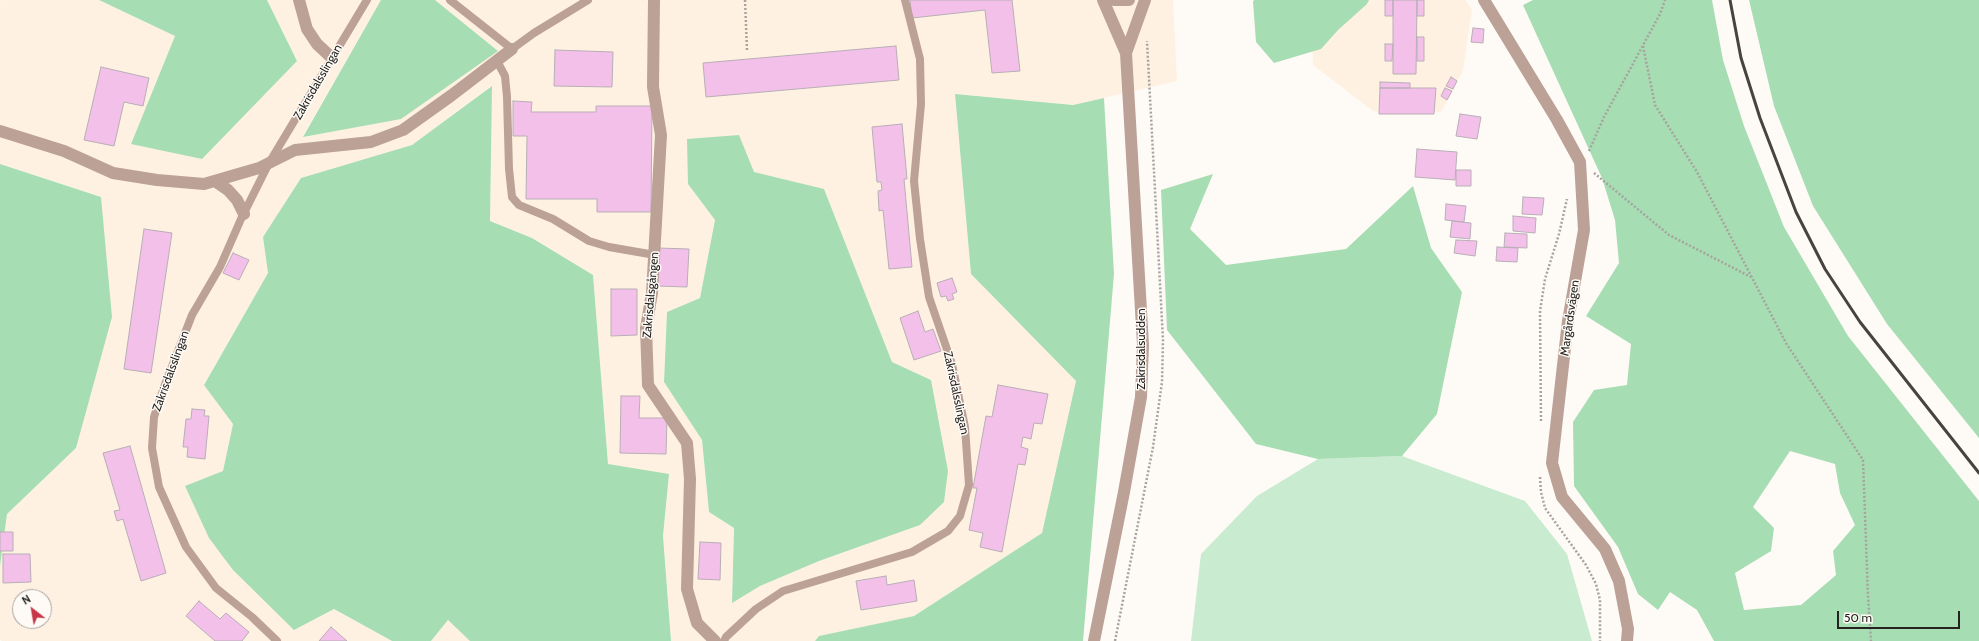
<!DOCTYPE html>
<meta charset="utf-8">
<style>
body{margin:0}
#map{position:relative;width:1979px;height:641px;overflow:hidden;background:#fefbf7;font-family:Cabin,sans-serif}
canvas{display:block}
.north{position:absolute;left:12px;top:589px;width:40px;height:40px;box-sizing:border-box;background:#fefbf7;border:1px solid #a7a4a1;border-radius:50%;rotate:329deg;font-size:11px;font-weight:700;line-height:16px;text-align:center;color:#25221f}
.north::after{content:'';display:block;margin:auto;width:14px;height:18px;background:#c63548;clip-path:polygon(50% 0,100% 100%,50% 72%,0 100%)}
.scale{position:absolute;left:1837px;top:611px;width:123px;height:18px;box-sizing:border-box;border:2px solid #25221f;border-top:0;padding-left:5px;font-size:12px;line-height:14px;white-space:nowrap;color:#25221f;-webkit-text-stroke:3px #fefbf7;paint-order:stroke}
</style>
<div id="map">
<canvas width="1979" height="641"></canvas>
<div class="north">N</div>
<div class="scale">50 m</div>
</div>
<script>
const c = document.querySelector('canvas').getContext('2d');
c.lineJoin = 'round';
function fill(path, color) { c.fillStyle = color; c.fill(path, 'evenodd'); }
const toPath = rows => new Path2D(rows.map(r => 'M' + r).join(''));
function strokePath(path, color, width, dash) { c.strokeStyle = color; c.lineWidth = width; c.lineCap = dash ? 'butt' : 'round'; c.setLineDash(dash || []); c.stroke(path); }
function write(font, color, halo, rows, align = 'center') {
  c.font = font + ' Cabin,sans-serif'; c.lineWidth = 3; c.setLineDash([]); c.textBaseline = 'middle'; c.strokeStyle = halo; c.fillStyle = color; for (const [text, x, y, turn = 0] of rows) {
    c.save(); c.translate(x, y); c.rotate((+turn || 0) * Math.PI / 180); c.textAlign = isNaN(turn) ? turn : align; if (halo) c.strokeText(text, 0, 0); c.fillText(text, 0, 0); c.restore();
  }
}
fill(toPath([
 [2,0,99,0,175,36,131,144,297,61,267,0,381,0,303,136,498,51,435,0,1173,0,1177,81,1073,105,955,94,971,274,1076,381,1042,533,914,616,820,636,815,641,671,641,663,536,669,475,608,464,593,275,532,238,490,221,491,86,412,145,301,178,263,237,268,273,204,384,233,424,223,471,334,609,392,641,2,641,0,640,0,566,7,514,76,448,101,197,0,164,0,1],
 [754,172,824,190,892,362,931,380,920,525,819,561,760,586,732,602,734,528,709,512,702,440,664,382,667,312,700,298,715,220,688,184],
 [20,597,44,597,44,621,20,621],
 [1310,0,1466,0,1472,10,1463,71,1441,112,1379,114,1378,112,1373,111,1313,65],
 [448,620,470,641,431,641]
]), '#fff1e2');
fill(toPath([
 [1402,456,1525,501,1567,554,1592,641,1191,641,1201,554,1257,496,1318,459]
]), '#c9ebd0');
fill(toPath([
 [99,0,267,0,297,61,202,159,131,144,175,36],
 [381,0,435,0,498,51,401,119,303,137],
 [1254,0,1369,0,1367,4,1338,30,1321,49,1274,63,1256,42,1253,2],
 [1533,0,1712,0,1723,60,1744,126,1784,227,1848,336,1979,501,1979,641,1714,641,1697,610,1670,592,1658,610,1638,594,1618,547,1574,486,1573,422,1594,390,1627,385,1631,344,1586,316,1619,263,1615,220,1602,178,1523,5],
 [1790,451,1835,464,1840,493,1855,525,1833,551,1836,575,1801,605,1744,610,1735,573,1771,551,1774,528,1753,507],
 [1749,0,1979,0,1979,438,1887,324,1813,206,1774,106],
 [492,86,490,221,532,238,593,275,608,464,669,474,663,536,671,641,470,641,448,620,431,641,392,641,334,609,294,630,233,570,209,538,185,486,223,471,233,424,204,385,268,273,263,237,301,178,412,145],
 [955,94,1073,105,1104,98,1114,274,1083,641,815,641,819,636,914,616,1042,533,1076,381,971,274],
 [739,135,754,172,824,189,892,362,931,380,948,471,944,502,920,525,819,561,760,586,732,603,734,528,709,512,702,440,664,382,667,312,700,298,715,220,688,184,687,139],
 [0,164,101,197,112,317,76,448,7,514,0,566],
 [1213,174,1190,229,1226,265,1346,249,1413,186,1431,248,1462,292,1437,414,1402,456,1318,459,1256,444,1167,330,1161,190]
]), '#a7ddb3');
const building = toPath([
 [910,0,1012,0,1020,71,992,73,985,10,912,18,910,0],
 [1385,0,1393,0,1393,16,1385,16,1385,0],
 [1393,0,1417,0,1416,74,1393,74,1393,0],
 [1417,0,1424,0,1424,16,1417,16,1417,0],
 [1473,28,1484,29,1483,43,1471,42,1473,28],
 [1417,37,1424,37,1424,61,1417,61,1417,37],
 [1385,44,1393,44,1392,61,1385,61,1385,44],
 [896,46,899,80,706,97,703,63,896,46],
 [555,50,613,52,612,87,554,86,555,50],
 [101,67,149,78,143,106,124,102,114,146,84,140,101,67],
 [1451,77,1457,81,1453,89,1446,86,1451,77],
 [1380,82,1410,83,1410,88,1380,88,1380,82],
 [1380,88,1436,88,1434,114,1379,114,1380,88],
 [1445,88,1452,91,1447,100,1441,96,1445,88],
 [513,101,532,102,531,112,596,112,596,106,652,106,651,212,597,212,597,199,526,199,527,136,513,136,513,101],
 [1460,114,1481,117,1477,139,1456,136,1460,114],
 [902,124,907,179,904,179,912,267,889,269,883,210,879,211,878,191,882,190,881,182,877,182,872,127,902,124],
 [1417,149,1457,152,1455,180,1415,177,1417,149],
 [1456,170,1471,170,1471,186,1456,186,1456,170],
 [1523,197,1544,198,1542,215,1522,214,1523,197],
 [1446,204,1466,206,1464,222,1445,220,1446,204],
 [1513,216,1536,218,1535,233,1513,231,1513,216],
 [1452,221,1471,223,1470,239,1450,237,1452,221],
 [144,229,172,233,151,373,124,369,144,229],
 [1505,233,1527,234,1527,248,1504,247,1505,233],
 [1456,240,1477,241,1475,256,1454,253,1456,240],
 [1497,247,1518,248,1517,262,1496,261,1497,247],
 [658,248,689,249,687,287,657,286,658,248],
 [233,253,249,260,239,280,223,273,233,253],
 [952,278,957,292,952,294,954,299,948,301,946,296,941,297,937,283,952,278],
 [611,289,637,289,637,335,611,336,611,289],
 [918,311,925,332,933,329,941,351,914,360,900,318,918,311],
 [998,385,1048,394,1042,424,1034,423,1031,439,1023,437,1021,447,1028,449,1025,465,1018,464,1002,552,980,547,983,533,969,530,977,488,973,488,986,416,992,417,998,385],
 [621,396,640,396,639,418,667,418,666,454,620,453,621,396],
 [192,409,205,410,204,416,209,416,205,459,187,457,188,447,183,447,186,419,191,419,192,409],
 [130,446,166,573,141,581,123,519,117,521,114,511,120,510,103,453,130,446],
 [0,532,13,532,13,551,0,551,0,532],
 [700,542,721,543,720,580,698,579,700,542],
 [3,554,30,554,31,582,3,583,3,554],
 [886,576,887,585,914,580,917,601,861,610,856,581,886,576],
 [199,601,220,619,226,613,249,632,242,641,215,641,186,616,199,601],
 [331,627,347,641,319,641,331,627]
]);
fill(building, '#f3c0ea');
strokePath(building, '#b8afb6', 1);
strokePath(toPath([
 [745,0,747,50],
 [1643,46,1655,105,1697,172,1786,343,1863,460,1868,596,1871,641],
 [1589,151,1604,117,1660,14,1665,0],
 [1594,173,1669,235,1751,277],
 [1541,421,1540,311,1545,279,1559,234,1567,199],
 [1540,477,1541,492,1545,508,1586,565,1596,584,1600,600,1600,641],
 [1115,641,1153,447,1162,382,1163,340,1147,41]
]), '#a6a3a0', 2.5, [2, 2]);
strokePath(toPath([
 [450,0,512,49,534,33,588,0],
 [497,61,505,76,507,97,509,169,512,197,519,205,553,219,589,241,609,247,655,255],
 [277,641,252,617,216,588,186,547,159,487,152,448,154,417,164,387,192,315,220,267,241,219,269,163,367,0],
 [724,641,726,637,756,609,783,591,912,552,948,531,960,516,969,485,965,427,952,364,929,297,920,239,914,181,921,104,920,59,905,0]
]), '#bca196', 8);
strokePath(toPath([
 [299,0,307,29,317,44,332,58],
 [654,0,653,87,661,135,652,293,646,328,648,385,687,443,690,479,687,589,697,623,715,641],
 [1114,0,1129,0],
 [1484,0,1557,120,1580,162,1584,230,1568,321,1552,463,1562,497,1605,549,1619,581,1628,629,1627,641],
 [1126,53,1145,0],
 [0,131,64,151,113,173,157,180,204,184,259,168,295,150,371,142,403,130,452,95,512,49],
 [215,181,228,190,237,200,244,214],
 [1094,641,1124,492,1141,397,1143,345,1126,53,1103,0]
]), '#bca196', 12);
strokePath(toPath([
 [1730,0,1741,58,1760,118,1796,212,1825,269,1860,322,1979,473]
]), '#464340', 3);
write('12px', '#25221f', '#fefbf7', [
 ["Zakrisdalsslingan",318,82,-60],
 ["Zakrisdalsgången",651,295,-85],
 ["Margårdsvägen",1570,318,-82],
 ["Zakrisdalsudden",1141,349,-90],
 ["Zakrisdalsslingan",171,371,-70],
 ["Zakrisdalsslingan",956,393,78]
]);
</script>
